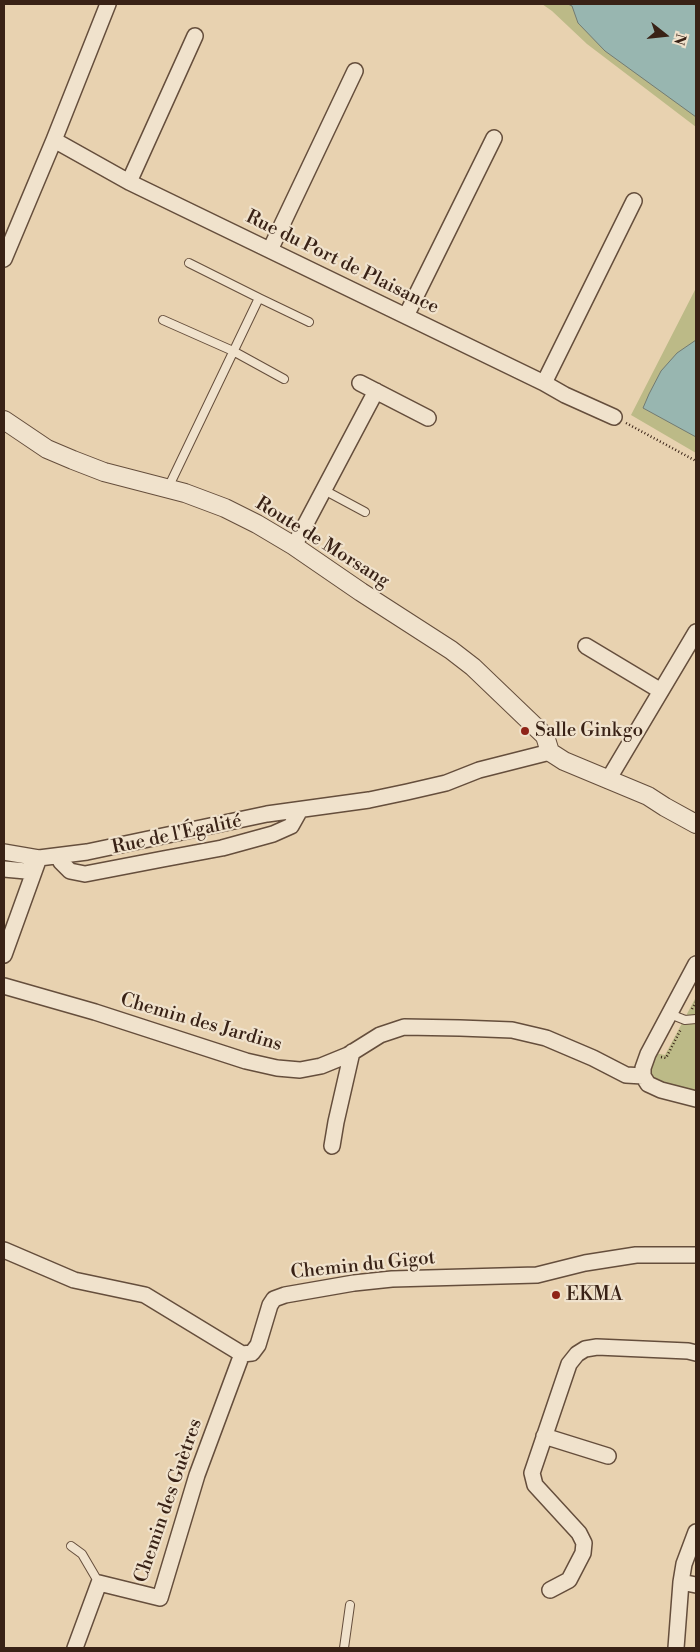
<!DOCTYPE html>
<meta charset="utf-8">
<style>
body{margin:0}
#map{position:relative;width:700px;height:1652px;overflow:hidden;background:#e8d2b0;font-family:"Libre Bodoni",serif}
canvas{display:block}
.frame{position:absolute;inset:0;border:5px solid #392216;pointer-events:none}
.north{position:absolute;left:640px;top:10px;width:50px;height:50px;-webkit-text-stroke:4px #f0e2cc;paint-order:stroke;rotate:106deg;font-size:14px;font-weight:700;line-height:20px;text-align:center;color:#392216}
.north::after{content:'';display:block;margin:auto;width:18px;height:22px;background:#392216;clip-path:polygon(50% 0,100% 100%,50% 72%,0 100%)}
</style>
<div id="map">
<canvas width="700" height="1652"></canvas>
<div class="frame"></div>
<div class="north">N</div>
</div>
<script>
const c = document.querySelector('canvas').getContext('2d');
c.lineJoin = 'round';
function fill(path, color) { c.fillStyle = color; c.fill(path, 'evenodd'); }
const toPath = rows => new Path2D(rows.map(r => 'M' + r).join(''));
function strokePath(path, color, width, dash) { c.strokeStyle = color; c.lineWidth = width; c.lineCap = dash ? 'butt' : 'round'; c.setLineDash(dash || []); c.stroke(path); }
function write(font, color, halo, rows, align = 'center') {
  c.font = font + ' "Libre Bodoni",serif'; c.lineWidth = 4.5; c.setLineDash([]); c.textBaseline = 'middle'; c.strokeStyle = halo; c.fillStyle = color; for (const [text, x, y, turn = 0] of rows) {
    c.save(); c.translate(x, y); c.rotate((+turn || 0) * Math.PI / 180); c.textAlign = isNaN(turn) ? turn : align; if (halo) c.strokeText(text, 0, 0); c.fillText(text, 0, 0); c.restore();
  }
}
fill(toPath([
 [542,4,696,4,696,127,587,44,552,11],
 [696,288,696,453,631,415],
 [696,997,696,1094,656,1082,650,1076,650,1069,655,1053,665,1055]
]), '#bcba87');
const water = toPath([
 [568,4,696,4,696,117,605,51,578,23,572,6,568,4],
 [696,340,696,437,643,408,649,394,661,371,677,353,696,340]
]);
fill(water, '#98b6b0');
strokePath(water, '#727b72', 1);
const service = toPath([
 [189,263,259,298],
 [163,320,233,351,284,379],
 [168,488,259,298,309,322],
 [324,490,365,512],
 [670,1014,685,1020,696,1019],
 [71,1546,82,1554,99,1583],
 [344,1648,350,1605]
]);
const minor = toPath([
 [54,140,129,182,544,383,565,395,614,417],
 [129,182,195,36],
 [270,250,355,71],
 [4,259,54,140,108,4],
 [406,316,494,138],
 [360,383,428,418],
 [544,383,634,201],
 [294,546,376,391],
 [586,646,661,691],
 [608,780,696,632],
 [4,852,39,858,87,852,267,814,369,800,407,792,446,783,479,770,550,752],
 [58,856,61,862,70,871,85,874,163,859,222,848,273,834,291,826,300,810],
 [4,869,26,871,38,860],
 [4,955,39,858],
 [696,964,648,1054,643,1068,643,1076,648,1084,661,1090,696,1099],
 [4,986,95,1012,246,1061,277,1068,300,1070,321,1066,348,1055,380,1035,404,1027,460,1028,512,1030,546,1038,593,1058,626,1075,643,1076],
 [332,1146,336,1122,352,1052],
 [4,1250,74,1280,145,1295,242,1354,252,1353,258,1345,270,1305,274,1299,285,1295,354,1283,392,1279,537,1275,585,1263,636,1255,696,1255],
 [544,1436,608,1456],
 [681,1582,696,1585],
 [550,1590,569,1580,583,1553,584,1543,579,1533,535,1485,532,1473,569,1364,577,1354,585,1349,597,1347,688,1351,696,1353],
 [75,1648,99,1583,160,1598,197,1475,242,1354],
 [676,1648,681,1582,684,1564,696,1532]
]);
const tertiary = toPath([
 [4,420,47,449,73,460,104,472,185,493,225,508,257,524,294,546,361,592,451,650,473,667,545,736,550,752,564,761,648,796,665,807,696,824]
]);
strokePath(service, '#654e3c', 10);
strokePath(minor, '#654e3c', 18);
strokePath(tertiary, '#654e3c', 20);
strokePath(toPath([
 [626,423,696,461],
 [692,1009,696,1002],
 [661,1057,666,1058,681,1029]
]), '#392216', 2.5, [1, 2.5]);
strokePath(service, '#f0e2cc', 8);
strokePath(minor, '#f0e2cc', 15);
strokePath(tertiary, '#f0e2cc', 18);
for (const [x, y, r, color] of [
 [525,731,5,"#8f2418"],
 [556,1295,5,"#8f2418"]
]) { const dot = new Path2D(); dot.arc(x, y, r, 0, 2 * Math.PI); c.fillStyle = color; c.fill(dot); strokePath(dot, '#f0e2cc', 2); }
write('19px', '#392216', '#f0e2cc', [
 ["Rue du Port de Plaisance",342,263,26],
 ["Route de Morsang",322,543,32],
 ["Rue de l'Égalité",177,835,-12],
 ["Chemin des Jardins",201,1023,16],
 ["Chemin du Gigot",363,1266,-6],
 ["Chemin des Guètres",169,1501,-71]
]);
write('19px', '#392216', '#f0e2cc', [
 ["Salle Ginkgo",535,731],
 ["EKMA",566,1295]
], 'left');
</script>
